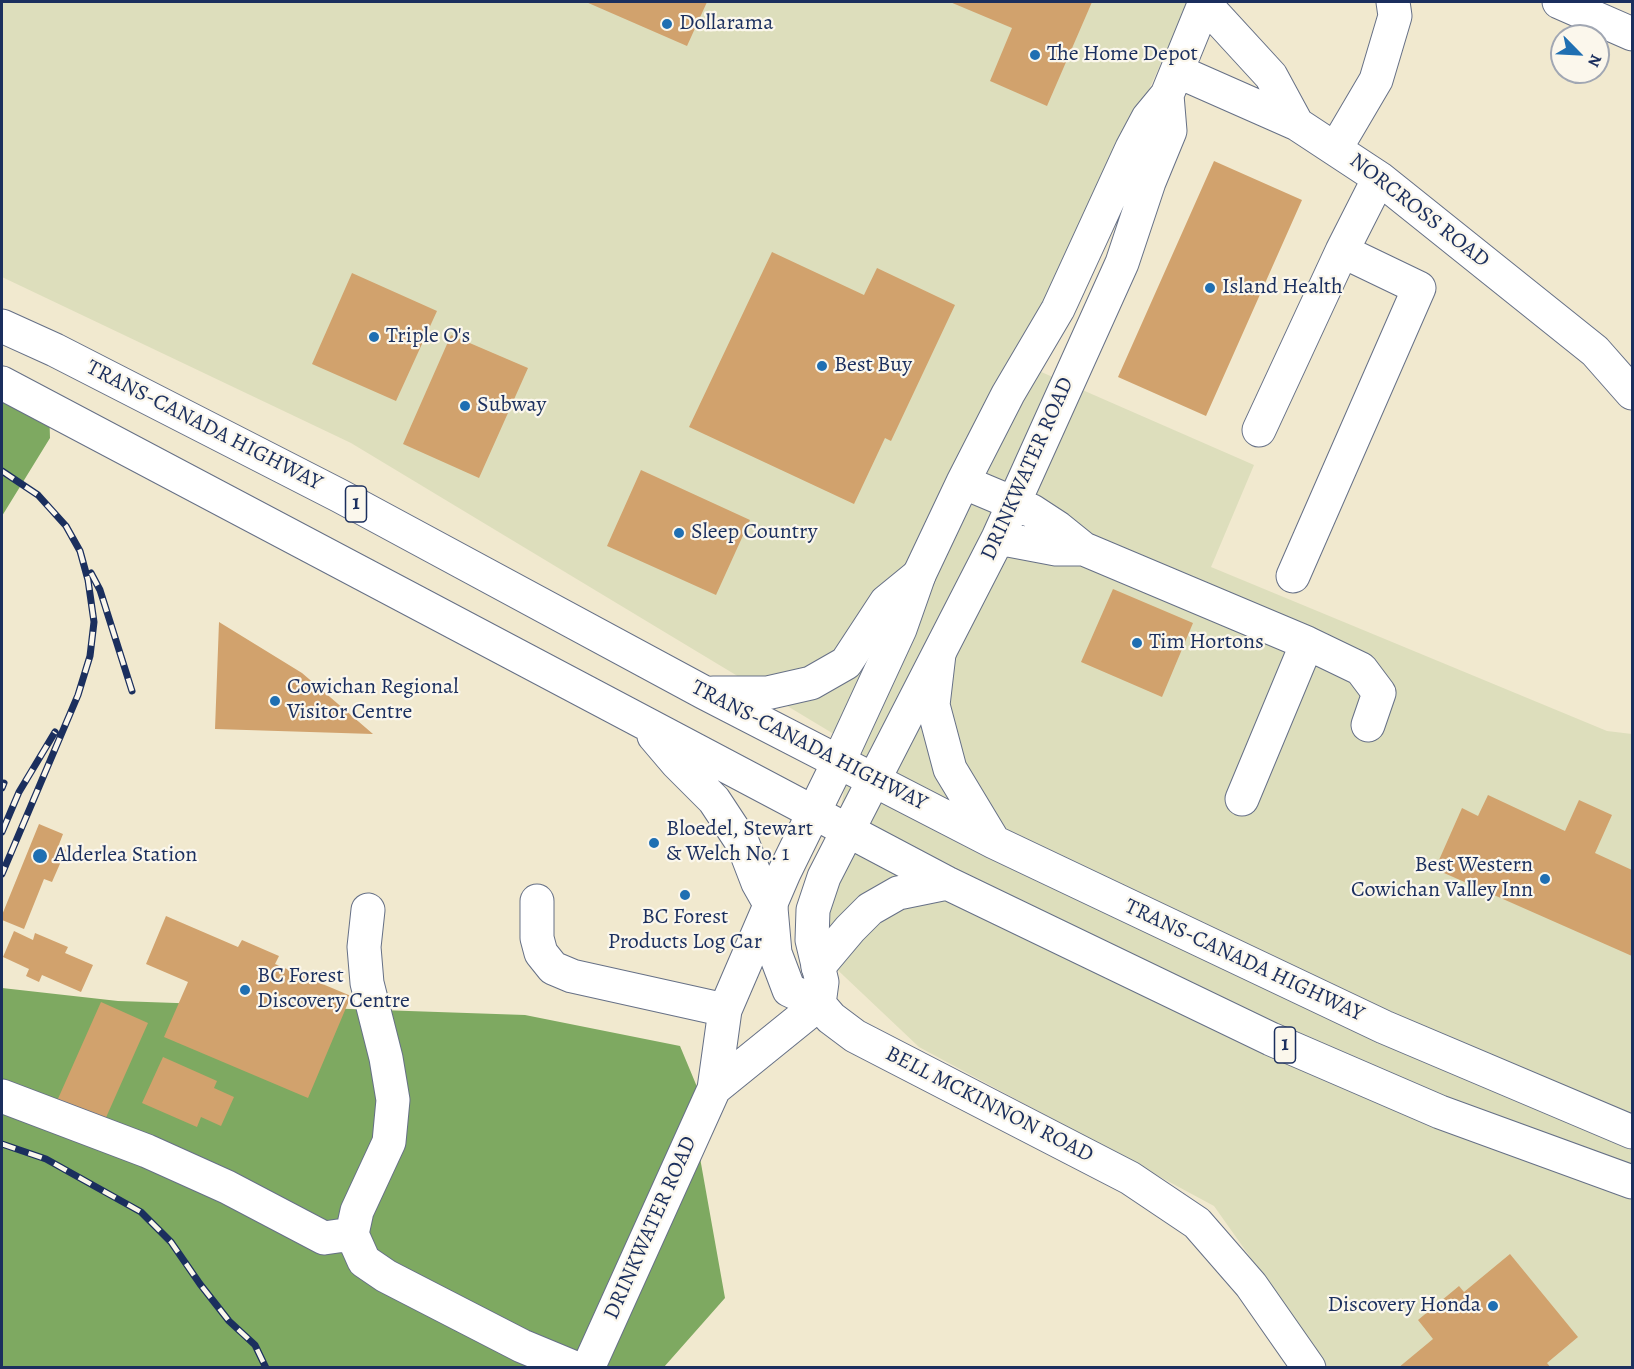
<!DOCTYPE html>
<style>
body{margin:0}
#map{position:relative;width:1634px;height:1369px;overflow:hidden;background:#f1e9cf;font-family:Alegreya,serif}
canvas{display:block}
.frame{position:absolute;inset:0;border:3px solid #1b2f5e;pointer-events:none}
.north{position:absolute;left:1550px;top:24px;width:60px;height:60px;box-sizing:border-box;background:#fbf7ec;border:2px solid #a1a7b3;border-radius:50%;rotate:114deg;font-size:16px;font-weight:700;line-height:24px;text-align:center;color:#1b2f5e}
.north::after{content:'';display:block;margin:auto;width:21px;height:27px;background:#1f6fb2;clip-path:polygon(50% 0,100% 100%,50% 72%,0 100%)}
</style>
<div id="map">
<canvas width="1634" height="1369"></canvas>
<div class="frame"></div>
<div class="north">N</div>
</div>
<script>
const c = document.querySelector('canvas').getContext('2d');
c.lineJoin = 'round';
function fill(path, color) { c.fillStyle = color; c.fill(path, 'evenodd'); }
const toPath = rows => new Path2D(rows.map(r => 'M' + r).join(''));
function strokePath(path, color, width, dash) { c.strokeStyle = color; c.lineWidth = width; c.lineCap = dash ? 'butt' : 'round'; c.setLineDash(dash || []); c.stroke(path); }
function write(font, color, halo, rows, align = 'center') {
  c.font = font + ' Alegreya,serif'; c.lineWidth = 4.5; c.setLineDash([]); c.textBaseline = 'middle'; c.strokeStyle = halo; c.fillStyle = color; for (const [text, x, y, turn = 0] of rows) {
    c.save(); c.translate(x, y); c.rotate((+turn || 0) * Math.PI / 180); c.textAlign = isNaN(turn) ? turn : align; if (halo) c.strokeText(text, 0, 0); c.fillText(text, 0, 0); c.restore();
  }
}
fill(toPath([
 [2,2,1189,2,1023,364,1254,465,1211,567,1607,731,1632,734,1632,1367,1328,1367,1214,1206,919,1047,826,959,831,864,852,745,351,443,2,277]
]), '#dddebc');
fill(toPath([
 [2,387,49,407,50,438,2,516],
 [2,988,118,1001,525,1015,680,1046,710,1118,697,1141,725,1298,664,1367,2,1368]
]), '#7ea961');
fill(toPath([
 [586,2,707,2,687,46],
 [950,2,1092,2,1047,106,990,81,1012,28],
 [1214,161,1302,200,1206,416,1118,377],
 [772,252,864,295,877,268,955,305,891,441,885,438,854,504,689,427],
 [352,273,437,311,396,401,312,364],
 [451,335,528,368,479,478,403,444],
 [641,470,750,520,716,595,607,546],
 [1113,589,1193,623,1162,697,1081,662],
 [219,622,302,673,373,734,215,729],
 [1488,795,1565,831,1579,800,1612,815,1595,853,1632,870,1632,956,1435,869,1462,808,1478,816],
 [39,824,63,834,58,847,66,850,52,882,44,879,24,929,2,920,2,915],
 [166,916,238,947,242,940,279,956,275,964,351,996,308,1098,164,1037,188,982,146,964],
 [14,931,33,940,35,933,68,947,65,953,93,965,81,992,42,975,39,982,26,976,29,969,3,957],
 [101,1002,148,1023,104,1122,57,1101],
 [163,1057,217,1081,214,1088,234,1097,221,1126,201,1117,197,1127,142,1103],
 [1510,1254,1578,1337,1547,1363,1551,1368,1398,1368,1433,1339,1418,1320,1459,1286,1464,1292]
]), '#d1a26d');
const minor = toPath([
 [1559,2,1632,34],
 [1204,3,1271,76,1297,124],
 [1177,71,1297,124,1379,178,1595,351,1632,393],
 [1336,148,1376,80,1395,16,1393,2],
 [1259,430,1342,251,1379,178],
 [963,482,1032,511,1058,528,1084,549,1307,643,1361,669,1379,693,1368,725],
 [998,538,1056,549,1084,549],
 [1293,576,1419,288,1342,251],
 [1242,799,1307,643],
 [537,901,537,938,541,953,553,968,572,976,725,1010],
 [771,908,775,953,789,990,819,1004,831,1018,855,1036,1130,1178,1197,1223,1251,1285,1309,1368],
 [368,910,364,947,367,983,386,1058,393,1100,389,1142,357,1211,352,1234,364,1261,386,1276,522,1346,575,1368],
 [819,1004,822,982,812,940,813,910,824,877,998,538,1122,263,1149,182,1170,131,1167,95],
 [714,1089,819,1004],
 [2,1096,147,1151,227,1187,324,1238,352,1234],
 [588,1368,714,1089,725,1010,784,873,839,761,900,629,919,575,963,482,1008,394,1058,309,1132,148,1148,118,1167,95,1205,2]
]);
const highway = toPath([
 [2,326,55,350,340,496,705,693,994,842,1384,1027,1632,1132],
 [2,383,947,883,1271,1039,1440,1112,1632,1182],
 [939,654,933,705,950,769,994,842],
 [713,693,767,693,811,683,846,663,886,602,919,575],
 [654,736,677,763,714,800,743,844,758,883,771,906],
 [818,967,850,929,870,909,898,893,947,883]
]);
strokePath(minor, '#667086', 35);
strokePath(highway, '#667086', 35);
strokePath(minor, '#fff', 33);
strokePath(highway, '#fff', 33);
const rail = toPath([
 [2,471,38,495,66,526,80,551,88,580,94,622,90,656,78,695,2,874],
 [91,573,100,590,132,691],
 [2,788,4,783],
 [2,832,19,792,55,732],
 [2,1144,46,1159,141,1212,171,1242,200,1284,229,1321,255,1345,266,1368]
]);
strokePath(rail, '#1b2f5e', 7);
strokePath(rail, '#fbf7ec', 4.5, [14]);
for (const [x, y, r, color] of [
 [667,24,6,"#1f6fb2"],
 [1035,55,6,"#1f6fb2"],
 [1210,288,6,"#1f6fb2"],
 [374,337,6,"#1f6fb2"],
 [822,366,6,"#1f6fb2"],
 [465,406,6,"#1f6fb2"],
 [679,533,6,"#1f6fb2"],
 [1137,643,6,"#1f6fb2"],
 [275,701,6,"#1f6fb2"],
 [654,843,6,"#1f6fb2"],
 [40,856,8,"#1f6fb2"],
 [1545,879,6,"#1f6fb2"],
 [685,895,6,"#1f6fb2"],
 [245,990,6,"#1f6fb2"],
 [1493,1306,6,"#1f6fb2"]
]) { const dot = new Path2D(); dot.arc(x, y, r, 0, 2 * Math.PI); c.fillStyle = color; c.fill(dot); strokePath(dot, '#fbf7ec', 2); }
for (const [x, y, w] of [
 [356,504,21],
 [1285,1045,21]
]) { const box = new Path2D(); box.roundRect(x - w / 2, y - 18, w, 36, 4.5); c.fillStyle = '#fbf7ec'; c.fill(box); strokePath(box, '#1b2f5e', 1.5); }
write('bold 21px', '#1b2f5e', null, [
 ["1",356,504],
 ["1",1285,1045]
]);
write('22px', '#1b2f5e', '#fbf7ec', [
 ["Dollarama",679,24],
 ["The Home Depot",1047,55],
 ["Island Health",1222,288],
 ["Triple O's",386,337],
 ["Best Buy",834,366],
 ["Subway",477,406],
 ["Sleep Country",691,533],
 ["Tim Hortons",1149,643],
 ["Cowichan Regional",287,688],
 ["Visitor Centre",287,713],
 ["Bloedel, Stewart",666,830],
 ["& Welch No. 1",666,855],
 ["Alderlea Station",54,856],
 ["Best Western",1533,866,"right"],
 ["Cowichan Valley Inn",1533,891,"right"],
 ["BC Forest",685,918,"center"],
 ["Products Log Car",685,943,"center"],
 ["BC Forest",257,977],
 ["Discovery Centre",257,1002],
 ["Discovery Honda",1481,1306,"right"]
], 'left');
write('22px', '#1b2f5e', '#fbf7ec', [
 ["NORCROSS ROAD",1419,211,38],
 ["TRANS-CANADA HIGHWAY",204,426,27],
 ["DRINKWATER ROAD",1028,469,-66],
 ["TRANS-CANADA HIGHWAY",809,746,27],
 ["TRANS-CANADA HIGHWAY",1244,961,25],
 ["BELL MCKINNON ROAD",989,1105,27],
 ["DRINKWATER ROAD",651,1228,-66]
]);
</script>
